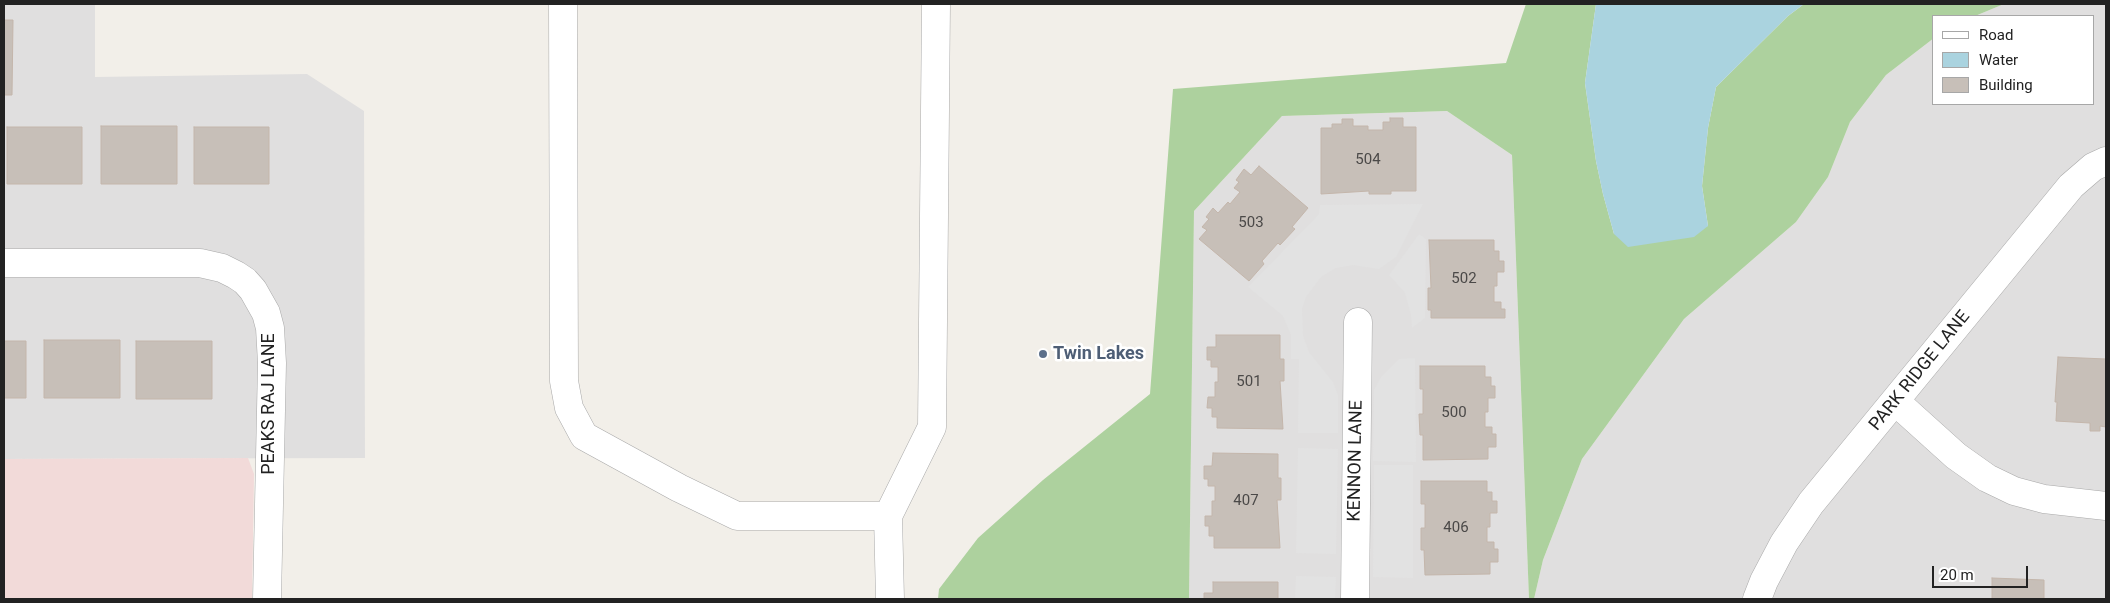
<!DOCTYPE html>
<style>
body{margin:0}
#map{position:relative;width:2110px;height:603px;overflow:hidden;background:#f2efe9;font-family:Roboto,sans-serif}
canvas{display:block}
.frame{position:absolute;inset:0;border:5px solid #222;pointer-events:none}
.legend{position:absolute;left:1932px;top:15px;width:162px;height:90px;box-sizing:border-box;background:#fff;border:1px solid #a7a7a7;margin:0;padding:6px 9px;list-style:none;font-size:15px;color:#222}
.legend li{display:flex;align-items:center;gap:10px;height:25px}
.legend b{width:25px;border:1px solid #a7a7a7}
.scale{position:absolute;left:1932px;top:566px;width:96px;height:22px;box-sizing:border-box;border:2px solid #222;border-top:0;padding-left:6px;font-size:15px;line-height:18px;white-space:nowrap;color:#222;-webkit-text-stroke:4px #fff;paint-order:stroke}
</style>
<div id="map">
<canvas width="2110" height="603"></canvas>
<div class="frame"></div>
<ul class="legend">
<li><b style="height:6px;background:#fff"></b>Road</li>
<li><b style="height:14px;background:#aad3df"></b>Water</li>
<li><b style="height:14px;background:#c7bfb8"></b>Building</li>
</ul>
<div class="scale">20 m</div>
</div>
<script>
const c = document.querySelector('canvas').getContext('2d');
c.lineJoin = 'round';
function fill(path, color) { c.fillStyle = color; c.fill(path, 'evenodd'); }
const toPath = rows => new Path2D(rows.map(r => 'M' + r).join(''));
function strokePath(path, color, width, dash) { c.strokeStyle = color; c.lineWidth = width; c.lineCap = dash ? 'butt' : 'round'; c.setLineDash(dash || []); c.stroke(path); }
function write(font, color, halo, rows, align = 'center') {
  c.font = font + ' Roboto,sans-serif'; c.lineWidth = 5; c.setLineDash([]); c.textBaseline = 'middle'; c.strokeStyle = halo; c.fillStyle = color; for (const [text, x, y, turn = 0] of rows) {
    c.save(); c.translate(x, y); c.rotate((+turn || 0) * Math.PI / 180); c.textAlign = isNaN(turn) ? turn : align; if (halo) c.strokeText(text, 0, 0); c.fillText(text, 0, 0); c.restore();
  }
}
fill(toPath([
 [4,4,95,4,95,77,307,74,364,111,365,458,4,459],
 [2004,4,2106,4,2106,599,1534,599,1543,560,1582,459,1684,319,1796,222,1828,177,1850,122,1886,75,1934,38,1934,104,2094,104,2094,16,1975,16],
 [1447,111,1512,155,1529,599,1189,599,1194,211,1282,116]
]), '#e0dfdf');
fill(toPath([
 [248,458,254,474,252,599,4,599,4,459]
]), '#f2dad9');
fill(toPath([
 [1526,4,1596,4,1585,83,1596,161,1603,194,1614,234,1708,226,1702,186,1708,128,1716,87,1788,16,1804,4,2004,4,1975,16,1934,16,1934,38,1886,75,1850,122,1828,177,1796,222,1684,319,1582,459,1543,560,1534,599,1529,599,1512,155,1447,111,1282,116,1194,211,1189,599,938,599,939,589,978,538,1043,480,1150,394,1173,89,1506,63]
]), '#add19e');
fill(toPath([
 [1423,204,1396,257,1379,269,1353,265,1336,268,1321,277,1306,297,1302,309,1303,336,1309,352,1333,382,1338,395,1338,433,1298,433,1299,359,1291,359,1291,335,1283,316,1248,287,1319,214,1320,205],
 [1419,234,1426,239,1425,318,1412,328,1411,315,1405,293,1389,275],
 [1415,358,1416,462,1373,461,1374,390,1381,377,1399,359],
 [1298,448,1338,449,1336,554,1296,553],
 [1374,465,1413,465,1413,578,1373,577],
 [1296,576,1336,577,1335,599,1295,599]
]), '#e2e2e2');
fill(toPath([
 [1596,4,1804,4,1788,16,1716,87,1708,128,1702,186,1708,226,1694,237,1628,247,1614,234,1603,194,1596,161,1585,83]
]), '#aad3df');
const building = toPath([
 [4,20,13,20,12,95,4,95,4,20],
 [1390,118,1403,118,1403,127,1416,127,1416,191,1391,191,1391,194,1369,194,1369,191,1321,194,1321,128,1332,128,1332,124,1342,124,1342,119,1353,119,1353,126,1368,126,1368,130,1383,130,1383,122,1390,122,1390,118],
 [101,126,177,126,177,184,101,184,101,126],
 [7,127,82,127,82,184,7,184,7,127],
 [194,127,269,127,269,184,194,184,194,127],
 [1259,166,1308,208,1292,227,1295,229,1280,245,1278,243,1262,261,1264,264,1249,281,1199,239,1207,230,1202,227,1209,219,1206,217,1213,208,1218,213,1228,202,1230,204,1240,192,1234,188,1239,182,1236,180,1244,169,1251,175,1259,166],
 [1429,240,1494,240,1494,251,1499,251,1499,261,1504,261,1504,272,1497,272,1497,286,1494,286,1494,302,1501,302,1501,309,1505,309,1505,318,1431,318,1431,310,1428,310,1428,288,1431,288,1429,240],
 [1216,335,1280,335,1280,359,1284,359,1284,381,1280,381,1283,429,1217,428,1217,417,1212,417,1212,408,1207,408,1208,397,1215,397,1215,382,1218,382,1218,367,1211,367,1211,360,1207,360,1207,347,1216,347,1216,335],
 [44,340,120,340,120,398,44,398,44,340],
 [4,341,26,341,26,398,4,398,4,341],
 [136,341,212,341,212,399,136,399,136,341],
 [2058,357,2106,359,2106,427,2100,426,2100,431,2090,431,2090,423,2056,421,2057,402,2055,402,2058,357],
 [1420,366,1485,366,1485,377,1491,377,1491,386,1495,386,1495,398,1488,398,1488,412,1485,412,1485,427,1492,427,1492,434,1496,434,1496,447,1488,447,1488,459,1423,460,1423,435,1420,435,1419,414,1423,414,1423,389,1420,389,1420,366],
 [1213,453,1278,454,1278,478,1281,478,1281,500,1277,500,1280,548,1214,548,1214,536,1209,536,1209,526,1205,526,1205,516,1212,516,1212,501,1215,501,1215,486,1208,486,1208,479,1204,479,1204,466,1212,466,1213,453],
 [1421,481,1487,481,1487,492,1492,492,1492,501,1497,501,1497,513,1490,513,1490,527,1487,527,1487,542,1494,542,1494,549,1498,549,1498,562,1490,562,1490,574,1425,575,1424,550,1421,550,1421,528,1425,528,1425,504,1421,504,1421,481],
 [1992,578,2044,580,2044,599,2046,599,1975,599,1992,599,1992,578],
 [1213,582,1278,582,1278,599,1204,599,1204,593,1213,593,1213,582]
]);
fill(building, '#c7bfb8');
strokePath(building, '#c4b6ab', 1);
const street = toPath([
 [563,4,564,381,569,408,584,436,679,488,737,516,888,516],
 [4,263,200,263,222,268,236,275,245,281,253,290,266,313,270,328,272,363,267,599],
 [1895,401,1956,456,1987,478,2014,491,2044,499,2106,506],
 [890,599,888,516,932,427,936,4],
 [1355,599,1358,322],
 [1757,599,1764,581,1784,543,1811,503,2071,186,2093,167,2106,161]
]);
strokePath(street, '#a9a9a9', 29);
strokePath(street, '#fff', 28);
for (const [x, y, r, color] of [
 [1043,354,5,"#5c6f8a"]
]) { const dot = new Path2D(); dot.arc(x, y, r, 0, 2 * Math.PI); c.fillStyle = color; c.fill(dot); strokePath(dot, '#fff', 2); }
write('15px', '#4b4948', null, [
 ["504",1368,160],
 ["503",1251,223],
 ["502",1464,279],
 ["501",1249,382],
 ["500",1454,413],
 ["407",1246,501],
 ["406",1456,528]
]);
write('bold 18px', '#4e5e75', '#fff', [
 ["Twin Lakes",1053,354]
], 'left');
write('18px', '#222', '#fff', [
 ["PARK RIDGE LANE",1920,371,-51],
 ["PEAKS RAJ LANE",269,404,-90],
 ["KENNON LANE",1356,461,-89]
]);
</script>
